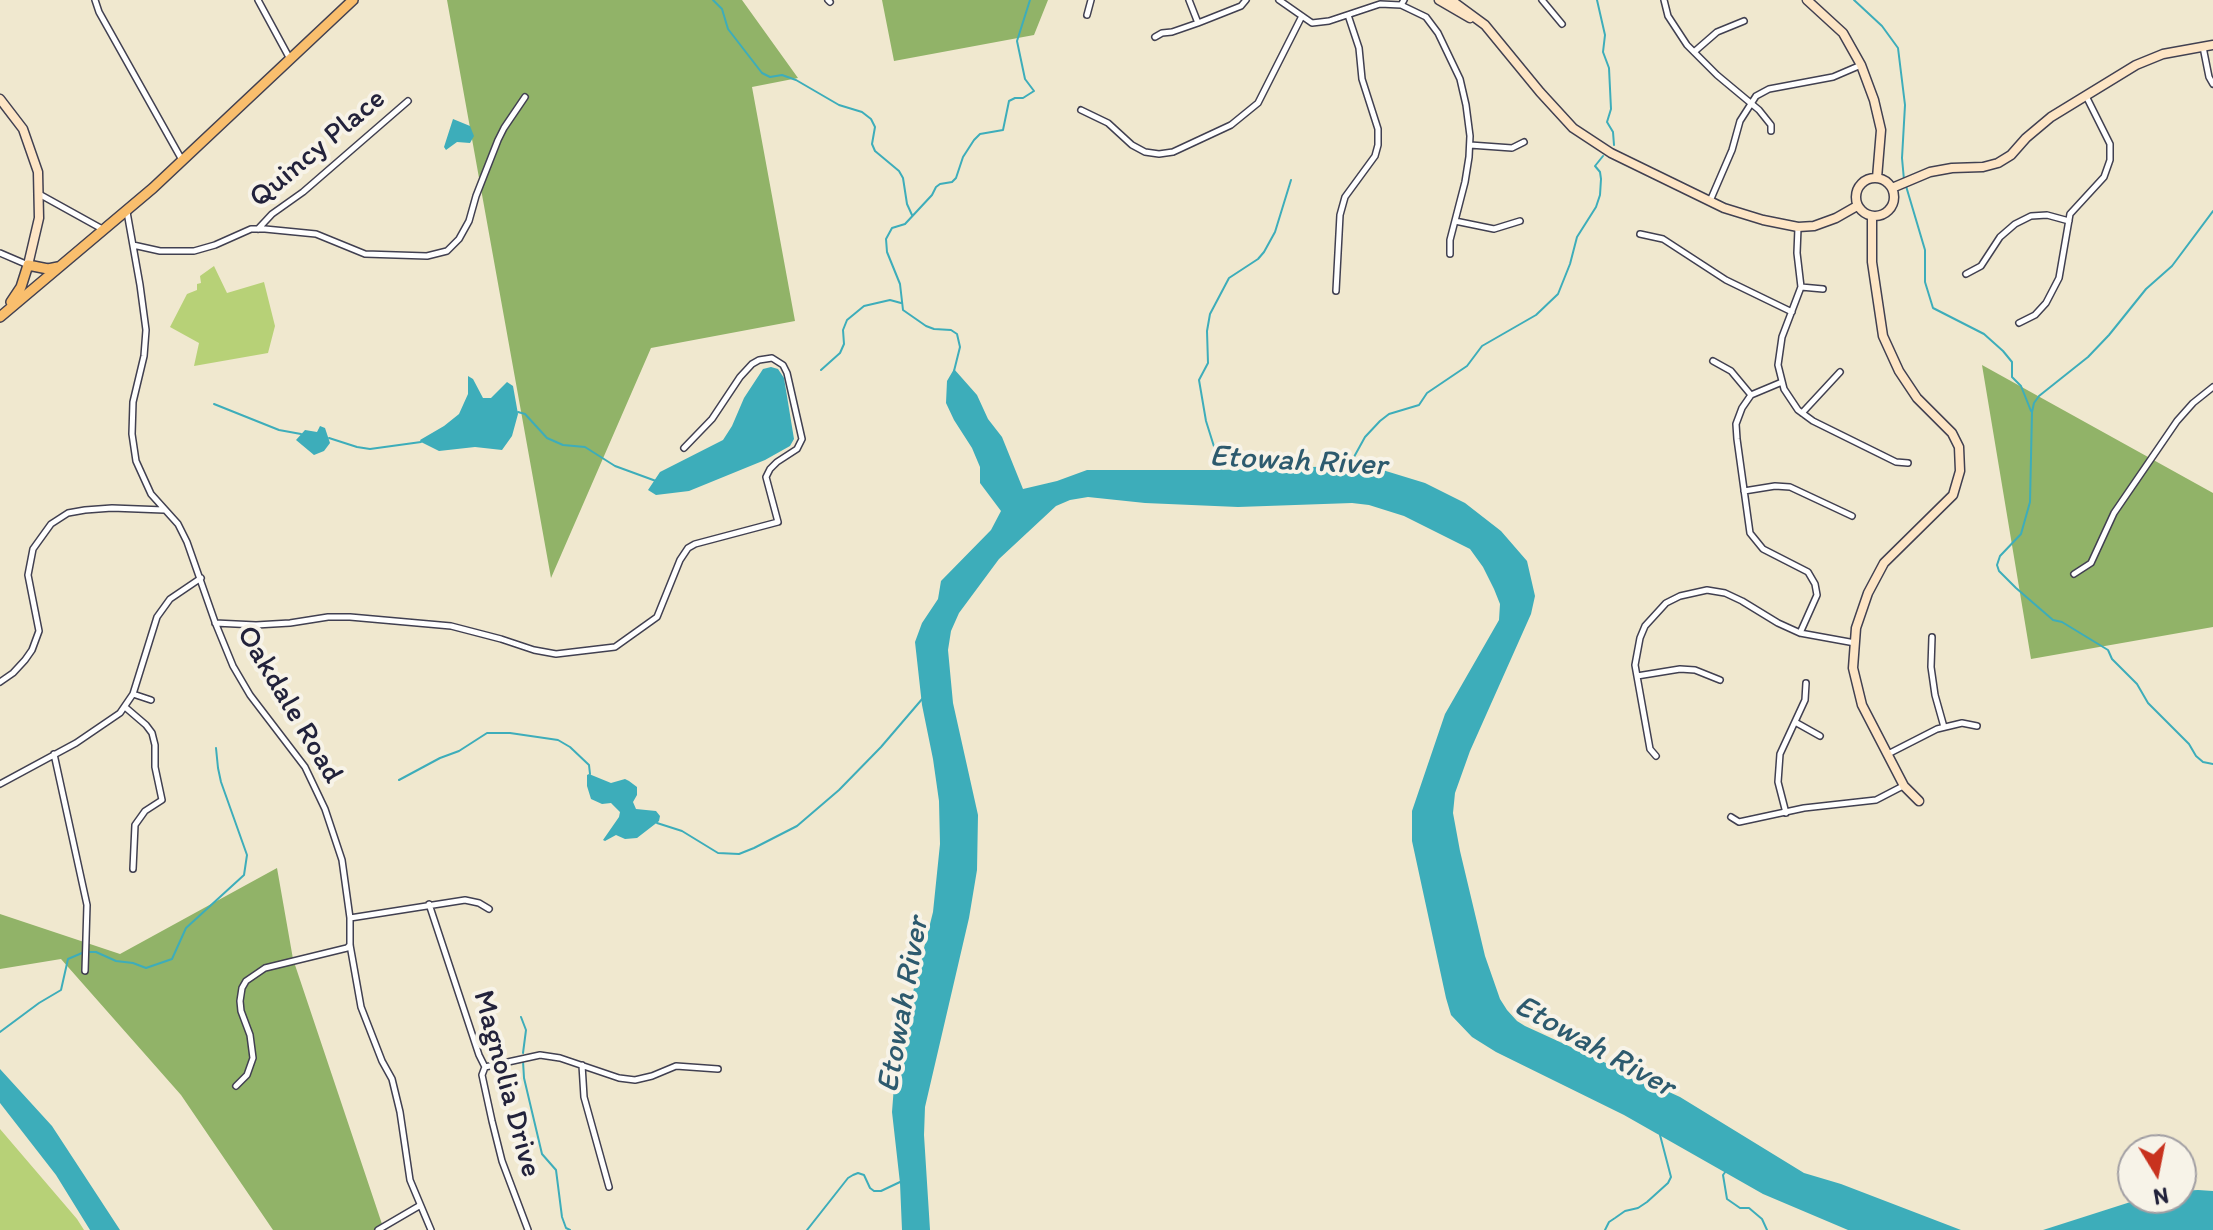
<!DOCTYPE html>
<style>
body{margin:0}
#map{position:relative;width:2213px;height:1230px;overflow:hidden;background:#f0e8cf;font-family:Itim,sans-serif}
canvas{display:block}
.north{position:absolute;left:2117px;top:1134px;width:80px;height:80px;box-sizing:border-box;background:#f7f3e8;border:2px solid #a29fa3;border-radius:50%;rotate:170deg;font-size:22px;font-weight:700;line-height:32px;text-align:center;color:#22223b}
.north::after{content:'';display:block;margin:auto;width:28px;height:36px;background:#c8321e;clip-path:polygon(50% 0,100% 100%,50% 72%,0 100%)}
</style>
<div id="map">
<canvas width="2213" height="1230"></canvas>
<div class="north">N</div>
</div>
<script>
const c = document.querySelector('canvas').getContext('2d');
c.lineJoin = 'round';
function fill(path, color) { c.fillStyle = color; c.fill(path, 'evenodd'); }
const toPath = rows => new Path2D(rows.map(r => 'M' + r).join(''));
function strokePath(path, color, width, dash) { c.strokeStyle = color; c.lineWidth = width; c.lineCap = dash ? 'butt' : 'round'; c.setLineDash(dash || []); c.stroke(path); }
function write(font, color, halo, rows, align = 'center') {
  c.font = font + ' Itim,sans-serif'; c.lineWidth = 8; c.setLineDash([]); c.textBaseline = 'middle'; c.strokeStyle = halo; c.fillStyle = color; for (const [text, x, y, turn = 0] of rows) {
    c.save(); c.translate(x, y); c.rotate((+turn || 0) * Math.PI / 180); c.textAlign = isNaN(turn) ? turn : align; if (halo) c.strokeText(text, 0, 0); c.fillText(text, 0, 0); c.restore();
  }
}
fill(toPath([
 [214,266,227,293,264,282,275,326,268,353,194,366,199,343,170,327,187,294,197,290,197,284,201,283,200,276],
 [0,1129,77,1219,84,1230,0,1230]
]), '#b7d177');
fill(toPath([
 [447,0,742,0,798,78,752,87,795,321,651,348,551,578],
 [882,0,1048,0,1034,35,894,61],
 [1982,365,2213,493,2213,627,2031,659],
 [277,868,293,959,384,1230,273,1230,181,1095,61,959,0,969,0,914,120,954]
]), '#91b368');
fill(toPath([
 [453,119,470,126,474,136,470,143,457,142,446,150,444,147],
 [771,367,778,369,784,378,794,439,790,446,765,460,689,491,656,495,648,490,660,472,723,440,732,426,744,398,763,369],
 [954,369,977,395,988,419,1002,437,1023,489,1057,481,1087,470,1220,470,1343,466,1376,468,1425,483,1465,503,1501,531,1527,561,1535,596,1531,614,1470,751,1455,793,1453,813,1460,851,1485,956,1500,999,1507,1010,1517,1021,1525,1026,1680,1097,1804,1173,1841,1184,1961,1230,1848,1230,1763,1194,1624,1115,1496,1052,1472,1037,1451,1015,1446,998,1412,841,1412,811,1445,714,1499,620,1500,604,1494,589,1483,567,1470,549,1404,516,1369,505,1352,503,1238,507,1145,503,1088,497,1070,500,1056,506,999,559,959,613,951,631,948,650,953,703,978,815,977,870,969,918,925,1107,924,1135,930,1230,902,1230,900,1183,892,1112,896,1060,933,912,940,844,939,801,933,759,922,705,915,642,922,623,938,599,941,581,991,530,1001,511,980,483,980,467,972,448,954,420,946,403,947,381],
 [468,376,473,379,483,398,491,398,507,382,513,386,518,414,512,436,502,450,475,447,439,451,421,442,420,440,444,426,459,414,468,394],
 [320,426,325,428,330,443,324,451,314,455,296,440,305,430,317,432],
 [589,774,611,783,625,779,629,781,637,787,637,795,633,802,636,809,656,811,660,816,659,821,637,838,625,839,616,835,605,841,603,840,619,817,620,812,611,803,602,804,591,799,587,786,587,775],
 [0,1069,52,1126,120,1230,90,1230,56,1175,0,1103],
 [2198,1190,2213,1191,2213,1230,2043,1230,2143,1198,2181,1198,2181,1191]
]), '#3dadba');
strokePath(toPath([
 [713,0,722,9,728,29,762,73,770,77,782,75,796,80,839,105,862,112,871,119,875,127,872,144,875,151,899,171,903,178,907,204,912,215],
 [1597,0,1605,35,1603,52,1609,68,1611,109,1607,122,1613,132,1614,145],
 [1854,0,1882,26,1898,48,1905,105,1902,158,1904,180],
 [1906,186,1925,250,1925,282,1933,308,1984,334,2003,351,2012,362,2012,377,2021,386,2031,411],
 [2213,211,2172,266,2146,289,2109,335,2088,357,2039,396,2034,403,2032,412,2030,502,2021,534,2000,556,1997,565,1999,571,2016,588,2053,620,2062,622,2108,650,2112,659,2137,684,2148,703,2189,744,2196,756,2203,762,2213,764],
 [821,370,840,353,844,344,843,330,847,320,864,306,890,300,901,303],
 [954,371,960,347,957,334,951,330,934,329,926,326,903,310,900,284,887,252,886,239,892,228,905,224,932,195,936,187,940,184,952,182,956,178,963,157,974,140,980,134,1003,130,1009,101,1015,98,1023,98,1034,91,1025,79,1017,41,1030,0],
 [214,404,279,430,301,434],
 [518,412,525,414,547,438,563,445,585,447,615,466,656,481],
 [329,438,357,447,370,449,421,442],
 [1349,466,1365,437,1380,421,1389,414,1419,405,1427,393,1467,366,1482,346,1536,315,1558,294,1570,264,1577,237,1596,207,1600,195,1601,179,1600,172,1595,166,1603,156],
 [1222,472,1206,421,1199,380,1208,363,1207,331,1210,314,1229,278,1258,259,1264,252,1275,232,1291,180],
 [399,780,440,758,459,751,487,733,510,733,558,740,570,747,589,765,590,774],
 [657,823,682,831,718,853,739,854,754,848,797,826,839,790,881,747,923,698],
 [90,952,96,952,116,961,133,963,146,968,172,959,186,928,244,875,247,855,221,782,218,768,216,748],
 [521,1017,526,1030,523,1053],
 [0,1032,39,1003,61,990,68,959,82,953],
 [523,1061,524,1078,542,1154,556,1170,562,1217,566,1228,570,1230],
 [1726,1171,1723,1175,1727,1199,1740,1208,1749,1208,1762,1219,1767,1230],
 [807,1230,848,1178,853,1175,858,1173,864,1175,870,1188,874,1191,881,1191,900,1182],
 [1605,1230,1609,1222,1615,1218,1625,1211,1638,1208,1647,1202,1668,1183,1671,1177,1660,1135]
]), '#3dadba', 2);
const street = toPath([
 [95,0,99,12,182,160],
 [258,0,290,59],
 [828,0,830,2],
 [1189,0,1198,23],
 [1279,0,1312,23,1329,21,1380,4,1401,5,1404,0],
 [1542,0,1562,24],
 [1664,0,1668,16,1687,45,1717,75,1759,110,1771,125,1771,131],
 [1401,5,1426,17,1438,33,1460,79,1466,105,1470,136,1469,157,1465,182,1450,240,1450,254],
 [1087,15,1091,0],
 [1155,37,1162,33,1172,32,1198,23,1241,6,1246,0],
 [2203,47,2209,77,2213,84],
 [1694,52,1717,32,1744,21],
 [1081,110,1108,123,1132,145,1145,152,1159,154,1173,152,1231,125,1258,103,1302,16],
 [1470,145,1512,148,1524,142],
 [39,194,104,230],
 [1710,201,1732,150,1740,121,1756,96,1769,89,1833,77,1861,65],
 [127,212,140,285,146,330,144,356,133,402,132,434,136,461,151,494,178,524,187,542,215,622,233,666,250,695,305,767,325,809,342,860,350,918,350,945,361,1007,382,1061,392,1079,400,1112,410,1180,431,1230],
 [1455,221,1494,229,1520,221],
 [1798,228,1797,253,1801,287,1782,337,1778,365,1784,389,1798,410,1813,421,1896,462,1908,463],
 [258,229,272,214,303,192,408,101],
 [1640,234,1663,239,1726,280,1792,312],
 [133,245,160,251,194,251,215,245,251,229,265,229,316,234,365,254,427,256,447,251,459,239,469,221,476,196,498,140,504,128,525,97],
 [0,253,28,265],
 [1966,274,1981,266,2000,237,2015,224,2031,216,2047,215,2069,221],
 [1801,287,1823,289],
 [1336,291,1340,215,1345,197,1375,156,1378,145,1378,129,1362,79,1359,48,1348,15],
 [2019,323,2035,315,2046,303,2059,278,2070,214,2104,177,2110,160,2110,144,2086,96],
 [1713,361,1731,371,1751,395],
 [1782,382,1751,395,1742,408,1736,424,1737,439,1750,533,1763,549,1808,572,1815,584,1817,595,1800,633],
 [1802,413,1840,372],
 [1744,491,1775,486,1790,487,1852,516],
 [2074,574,2091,563,2114,513,2177,421,2193,403,2213,387],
 [215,623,256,625,290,623,328,617,350,617,451,626,501,639,534,650,556,654,615,647,657,617,680,560,688,548,695,544,778,522,766,477,770,469,777,462,797,449,802,439,787,373,783,365,772,358,759,360,752,364,740,377,712,419,684,448],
 [1932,637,1931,667,1935,695,1944,727],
 [1637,676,1680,669,1695,670,1720,680],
 [0,682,13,673,25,660,32,650,39,631,28,575,33,549,51,524,68,513,85,510,112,508,164,510],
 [133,694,151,700],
 [125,707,146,725,152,733,155,745,155,767,162,800,145,811,135,825,133,869],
 [1795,722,1820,736],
 [54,754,87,905,85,971],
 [1888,754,1937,729,1962,723,1977,726],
 [1656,756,1650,749,1635,665,1640,638,1645,626,1666,603,1680,596,1707,590,1725,593,1742,601,1778,623,1800,633,1855,643],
 [0,784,76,743,120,713,133,694,157,617,170,599,201,578],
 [1786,813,1778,782,1780,754,1805,700,1806,683],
 [1731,817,1739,822,1804,808,1876,800,1903,786],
 [429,904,479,1055,485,1067,482,1075,492,1121,502,1161,528,1230],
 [350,918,465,900,479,903,489,909],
 [582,1065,584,1097,609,1187],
 [485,1067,540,1055,560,1058,619,1078,635,1080,652,1076,676,1066,718,1069],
 [236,1086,247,1075,253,1058,250,1035,241,1011,240,1001,242,988,246,981,265,968,347,948,350,945],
 [378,1230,419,1206]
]);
const secondary = toPath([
 [1439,0,1470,18],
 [1451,0,1485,25,1540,92,1573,128,1611,153,1724,208,1763,220,1798,227,1814,226,1836,218,1857,206],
 [1807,0,1843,33,1861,65,1874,100,1881,130,1877,178],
 [0,99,23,129,38,172,39,218,28,265],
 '1856 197a19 19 0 1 1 38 0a19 19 0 1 1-38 0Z',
 [1892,188,1930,172,1952,168,1983,167,1998,163,2011,155,2026,138,2051,117,2136,65,2163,54,2213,45],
 [1872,216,1872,262,1883,336,1899,371,1917,398,1952,433,1959,447,1960,471,1953,495,1884,563,1868,593,1856,628,1853,668,1862,705,1904,786,1919,801]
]);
const primary = toPath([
 [11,302,21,287,28,265,48,269,58,267],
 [0,317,153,188,353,0]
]);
strokePath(street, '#414051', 8);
strokePath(secondary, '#414051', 11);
strokePath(primary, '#414051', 12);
strokePath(street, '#fff', 5);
strokePath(secondary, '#fde5c5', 8);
strokePath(primary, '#f9be6d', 9);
write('30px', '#22223b', '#f7f3e8', [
 ["Quincy Place",318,149,-40],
 ["Oakdale Road",289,705,59],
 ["Magnolia Drive",506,1084,75]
]);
write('italic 32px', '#2d5a6e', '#f7f3e8', [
 ["Etowah River",1298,462,3],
 ["Etowah River",904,1005,-80],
 ["Etowah River",1594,1047,29]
]);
</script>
